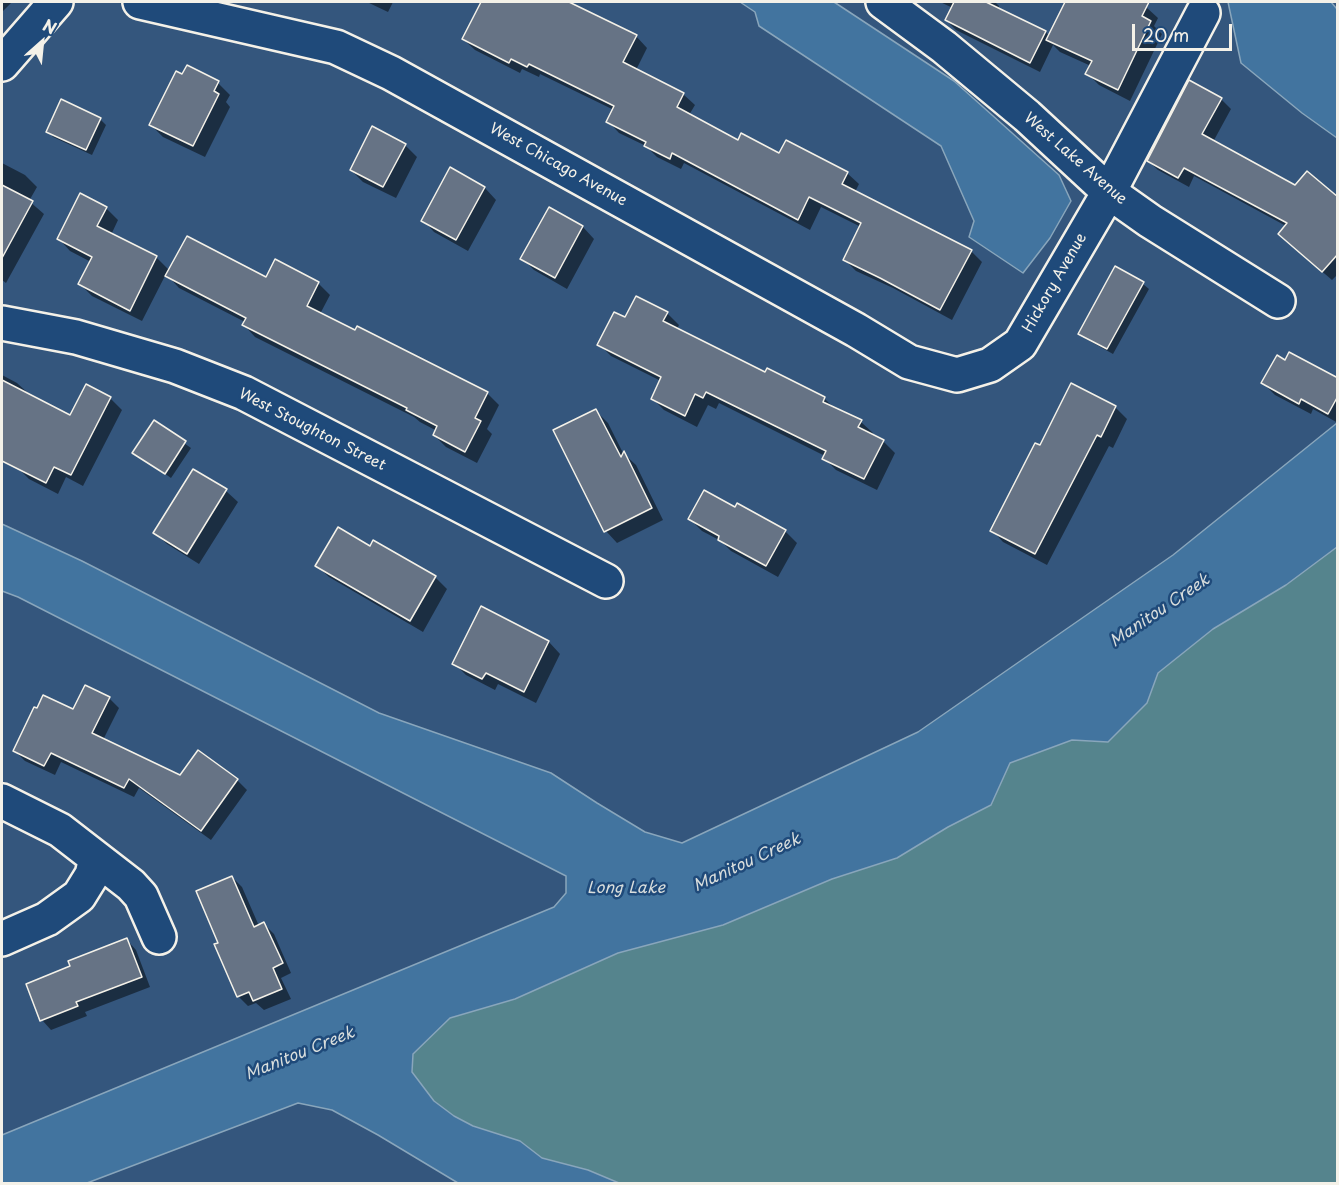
<!DOCTYPE html>
<style>
body{margin:0}
#map{position:relative;width:1339px;height:1185px;overflow:hidden;background:#34567d;font-family:"Playpen Sans",sans-serif}
canvas{display:block}
.frame{position:absolute;inset:0;border:3px solid #f4f1e8;pointer-events:none}
.north{position:absolute;left:12px;top:12px;width:60px;height:60px;-webkit-text-stroke:4px #1f4a7a;paint-order:stroke;rotate:27deg;font-size:16px;font-weight:700;line-height:24px;text-align:center;color:#f4f1e8}
.north::after{content:'';display:block;margin:auto;width:21px;height:27px;background:#f4f1e8;clip-path:polygon(50% 0,100% 100%,50% 72%,0 100%)}
.scale{position:absolute;left:1132px;top:24px;width:100px;height:27px;box-sizing:border-box;border:3px solid #f4f1e8;border-top:0;padding-left:8px;font-size:18px;line-height:21px;white-space:nowrap;color:#f4f1e8;-webkit-text-stroke:4px #1f4a7a;paint-order:stroke}
</style>
<div id="map">
<canvas width="1339" height="1185"></canvas>
<div class="frame"></div>
<div class="north">N</div>
<div class="scale">20 m</div>
</div>
<script>
const c = document.querySelector('canvas').getContext('2d');
c.lineJoin = 'round';
function fill(path, color) { c.fillStyle = color; c.fill(path, 'evenodd'); }
const toPath = rows => new Path2D(rows.map(r => 'M' + r).join(''));
function strokePath(path, color, width, dash) { c.strokeStyle = color; c.lineWidth = width; c.lineCap = dash ? 'butt' : 'round'; c.setLineDash(dash || []); c.stroke(path); }
function write(font, color, halo, rows, align = 'center') {
  c.font = font + ' "Playpen Sans",sans-serif'; c.lineWidth = 5; c.setLineDash([]); c.textBaseline = 'middle'; c.strokeStyle = halo; c.fillStyle = color; for (const [text, x, y, turn = 0] of rows) {
    c.save(); c.translate(x, y); c.rotate((+turn || 0) * Math.PI / 180); c.textAlign = isNaN(turn) ? turn : align; if (halo) c.strokeText(text, 0, 0); c.fillText(text, 0, 0); c.restore();
  }
}
fill(toPath([
 [1337,547,1337,1183,619,1183,588,1170,542,1158,520,1141,473,1126,454,1116,434,1101,412,1072,413,1054,450,1018,515,999,618,953,723,925,832,879,897,858,948,827,991,805,1010,763,1072,740,1108,742,1147,703,1158,673,1213,629,1286,585]
]), '#55848d');
const water = toPath([
 [740,2,834,2,954,81,1059,175,1071,201,1050,238,1023,273,969,237,974,221,941,146,759,26,755,12,740,2],
 [1228,2,1331,2,1337,9,1337,138,1302,113,1241,63,1228,2],
 [1337,423,1337,547,1286,585,1213,629,1158,673,1147,703,1108,742,1072,740,1010,763,991,805,948,827,897,858,832,879,723,925,618,953,515,999,450,1018,413,1054,412,1072,434,1101,454,1116,473,1126,520,1141,542,1158,588,1170,619,1183,458,1183,378,1135,332,1110,298,1103,87,1183,2,1183,2,1135,554,907,566,893,566,876,18,597,2,591,2,524,82,561,379,713,551,773,597,803,645,832,682,843,918,732,1173,555,1337,423]
]);
fill(water, '#42749f');
strokePath(water, '#89a6bc', 1.5);
fill(toPath([
 [2,2,12,2,2,12],
 [367,2,393,2,388,12],
 [482,2,543,2,571,16,636,36,647,48,636,70,683,94,695,105,689,115,739,142,847,173,859,184,855,192,971,251,982,262,952,320,893,288,856,271,845,260,861,227,821,207,810,230,684,163,681,169,657,157,646,146,619,133,608,121,614,110,540,74,539,77,522,69,520,73,475,50,463,39],
 [940,2,995,2,999,6,998,9,1046,32,1049,36,1066,2,1136,2,1146,7,1158,18,1154,26,1162,34,1130,101,1099,85,1087,73,1091,66,1060,52,1053,45,1040,72,956,30,946,20,953,8],
 [218,83,230,95,226,102,230,107,205,157,163,137,151,125],
 [1221,99,1231,109,1213,142,1295,187,1338,199,1338,274,1332,280,1290,244,1286,226,1194,176,1189,187,1158,170,1148,161],
 [100,119,106,125,92,155,53,137,48,131],
 [405,145,417,157,396,198,363,182,351,170],
 [2,163,25,175,37,187,29,201,44,214,6,283,2,280],
 [451,169,485,188,496,200,468,251,434,232,423,220],
 [106,208,118,220,111,235,156,257,170,271,318,283,330,295,320,314,487,393,499,405,487,429,492,434,477,463,446,447,434,435,437,431,420,422,414,417,255,337,244,325,245,322,179,288,166,274,142,321,92,296,80,284,91,262,70,251,59,239],
 [549,209,583,227,594,239,567,289,534,270,522,258],
 [1143,284,1149,289,1113,354,1086,339,1080,333],
 [667,313,679,325,677,329,765,374,824,398,836,410,861,422,873,433,872,435,883,441,895,453,877,490,836,470,824,458,825,456,719,403,716,409,708,405,697,427,664,410,652,398,661,381,611,356,599,344,626,319],
 [2,375,17,383,29,394,70,417,110,398,122,410,83,486,66,477,58,494,29,479,17,467,31,434,2,419],
 [1338,380,1338,423,1313,409,1311,414,1275,395,1263,383],
 [1071,385,1115,407,1127,419,1113,448,1109,446,1047,565,1003,542,992,530,1041,448],
 [596,411,608,423,623,453,636,465,663,520,617,543,606,531,555,431],
 [154,422,191,448,171,478,134,452],
 [226,491,238,502,199,564,167,544,155,533],
 [690,519,785,531,797,543,778,577,731,551,721,541,702,531],
 [370,548,435,577,447,589,423,632,329,577,317,566],
 [481,608,549,642,560,654,536,703,498,684,495,690,466,675,454,663],
 [109,698,119,708,103,740,180,777,198,752,237,780,247,790,211,840,139,788,134,797,61,762,55,775,25,761,15,751,74,711],
 [232,877,242,887,259,926,264,924,274,934,291,973,281,978,291,999,264,1010,256,1003,248,1006,238,996,220,943],
 [127,940,136,950,150,987,85,1012,87,1016,51,1030,42,1020,72,967]
]), '#0007');
const building = toPath([
 [481,2,569,2,637,35,623,62,684,93,677,107,738,140,741,133,779,153,786,140,848,172,842,184,972,250,940,310,880,278,843,260,861,223,809,197,798,220,672,153,670,159,644,146,646,142,606,122,614,106,529,64,527,67,511,59,509,63,462,39,481,2],
 [954,2,986,2,1046,31,1030,63,945,20,954,2],
 [1065,2,1149,2,1142,16,1151,21,1118,90,1085,74,1092,61,1046,40,1065,2],
 [187,65,219,81,214,91,219,94,193,146,149,125,176,71,182,74,187,65],
 [1189,80,1222,98,1202,134,1295,185,1307,171,1338,197,1338,254,1322,272,1278,234,1287,223,1184,168,1178,178,1147,161,1189,80],
 [61,99,101,118,86,150,46,132,61,99],
 [372,126,406,144,383,187,350,170,372,126],
 [450,167,485,187,456,240,421,221,450,167],
 [2,185,33,201,2,258,2,185],
 [80,193,107,207,97,226,157,256,130,311,78,284,92,257,57,239,80,193],
 [549,207,583,226,555,278,520,259,549,207],
 [187,236,266,277,275,259,319,282,307,306,355,330,357,326,488,392,475,418,481,421,465,452,433,435,437,426,406,410,407,408,242,325,246,318,165,276,187,236],
 [1115,266,1144,282,1107,349,1078,334,1115,266],
 [636,296,668,312,663,321,765,372,767,368,825,397,823,402,862,420,858,427,884,440,864,479,822,459,826,451,706,392,703,398,695,394,685,416,651,399,661,377,597,345,614,312,625,317,636,296],
 [1289,352,1338,378,1338,396,1328,414,1301,399,1299,404,1261,383,1277,355,1285,360,1289,352],
 [2,380,70,415,86,384,111,397,71,475,54,467,46,483,2,461,2,380],
 [1071,383,1116,406,1101,437,1097,435,1035,554,990,531,1035,443,1040,445,1071,383],
 [596,409,621,457,624,451,652,508,604,532,553,430,596,409],
 [154,420,186,441,165,474,132,453,154,420],
 [193,469,227,489,187,554,153,533,193,469],
 [704,490,735,507,737,503,786,530,766,566,718,540,719,536,688,519,704,490],
 [338,527,370,546,373,540,436,576,410,621,315,566,338,527],
 [481,606,549,641,524,692,486,673,482,679,452,664,481,606],
 [85,685,110,697,92,733,180,775,198,750,238,779,201,831,129,779,124,788,51,753,44,766,13,751,34,707,37,708,43,695,73,709,85,685],
 [232,876,254,927,264,922,283,963,273,968,282,989,253,1001,249,992,237,997,214,944,218,943,196,891,232,876],
 [127,938,142,977,76,1002,78,1006,40,1021,26,984,70,966,68,961,127,938]
]);
fill(building, '#667385');
strokePath(building, '#f4f1e8', 1.5);
const minor = toPath([
 [140,2,336,47,391,73,856,330,909,362,957,375,990,365,1020,344,1109,192,1203,13],
 [883,2,944,47,1027,116,1109,192,1150,221,1278,301],
 [2,64,56,2],
 [2,323,76,337,175,366,244,393,606,581],
 [2,801,60,830,131,885,141,896,159,937],
 [2,939,47,919,79,896,92,875,96,858]
]);
strokePath(minor, '#f4f1e8', 38);
strokePath(minor, '#1f4a7a', 33);
write('15px', '#f4f1e8', '#1f4a7a', [
 ["West Lake Avenue",1075,159,41],
 ["West Chicago Avenue",558,165,29],
 ["Hickory Avenue",1055,283,-60],
 ["West Stoughton Street",312,430,27]
]);
write('italic 16px', '#d9dedd', '#1f4a7a', [
 ["Manitou Creek",1160,611,-34],
 ["Manitou Creek",747,863,-25],
 ["Long Lake",626,889],
 ["Manitou Creek",300,1054,-22]
]);
</script>
